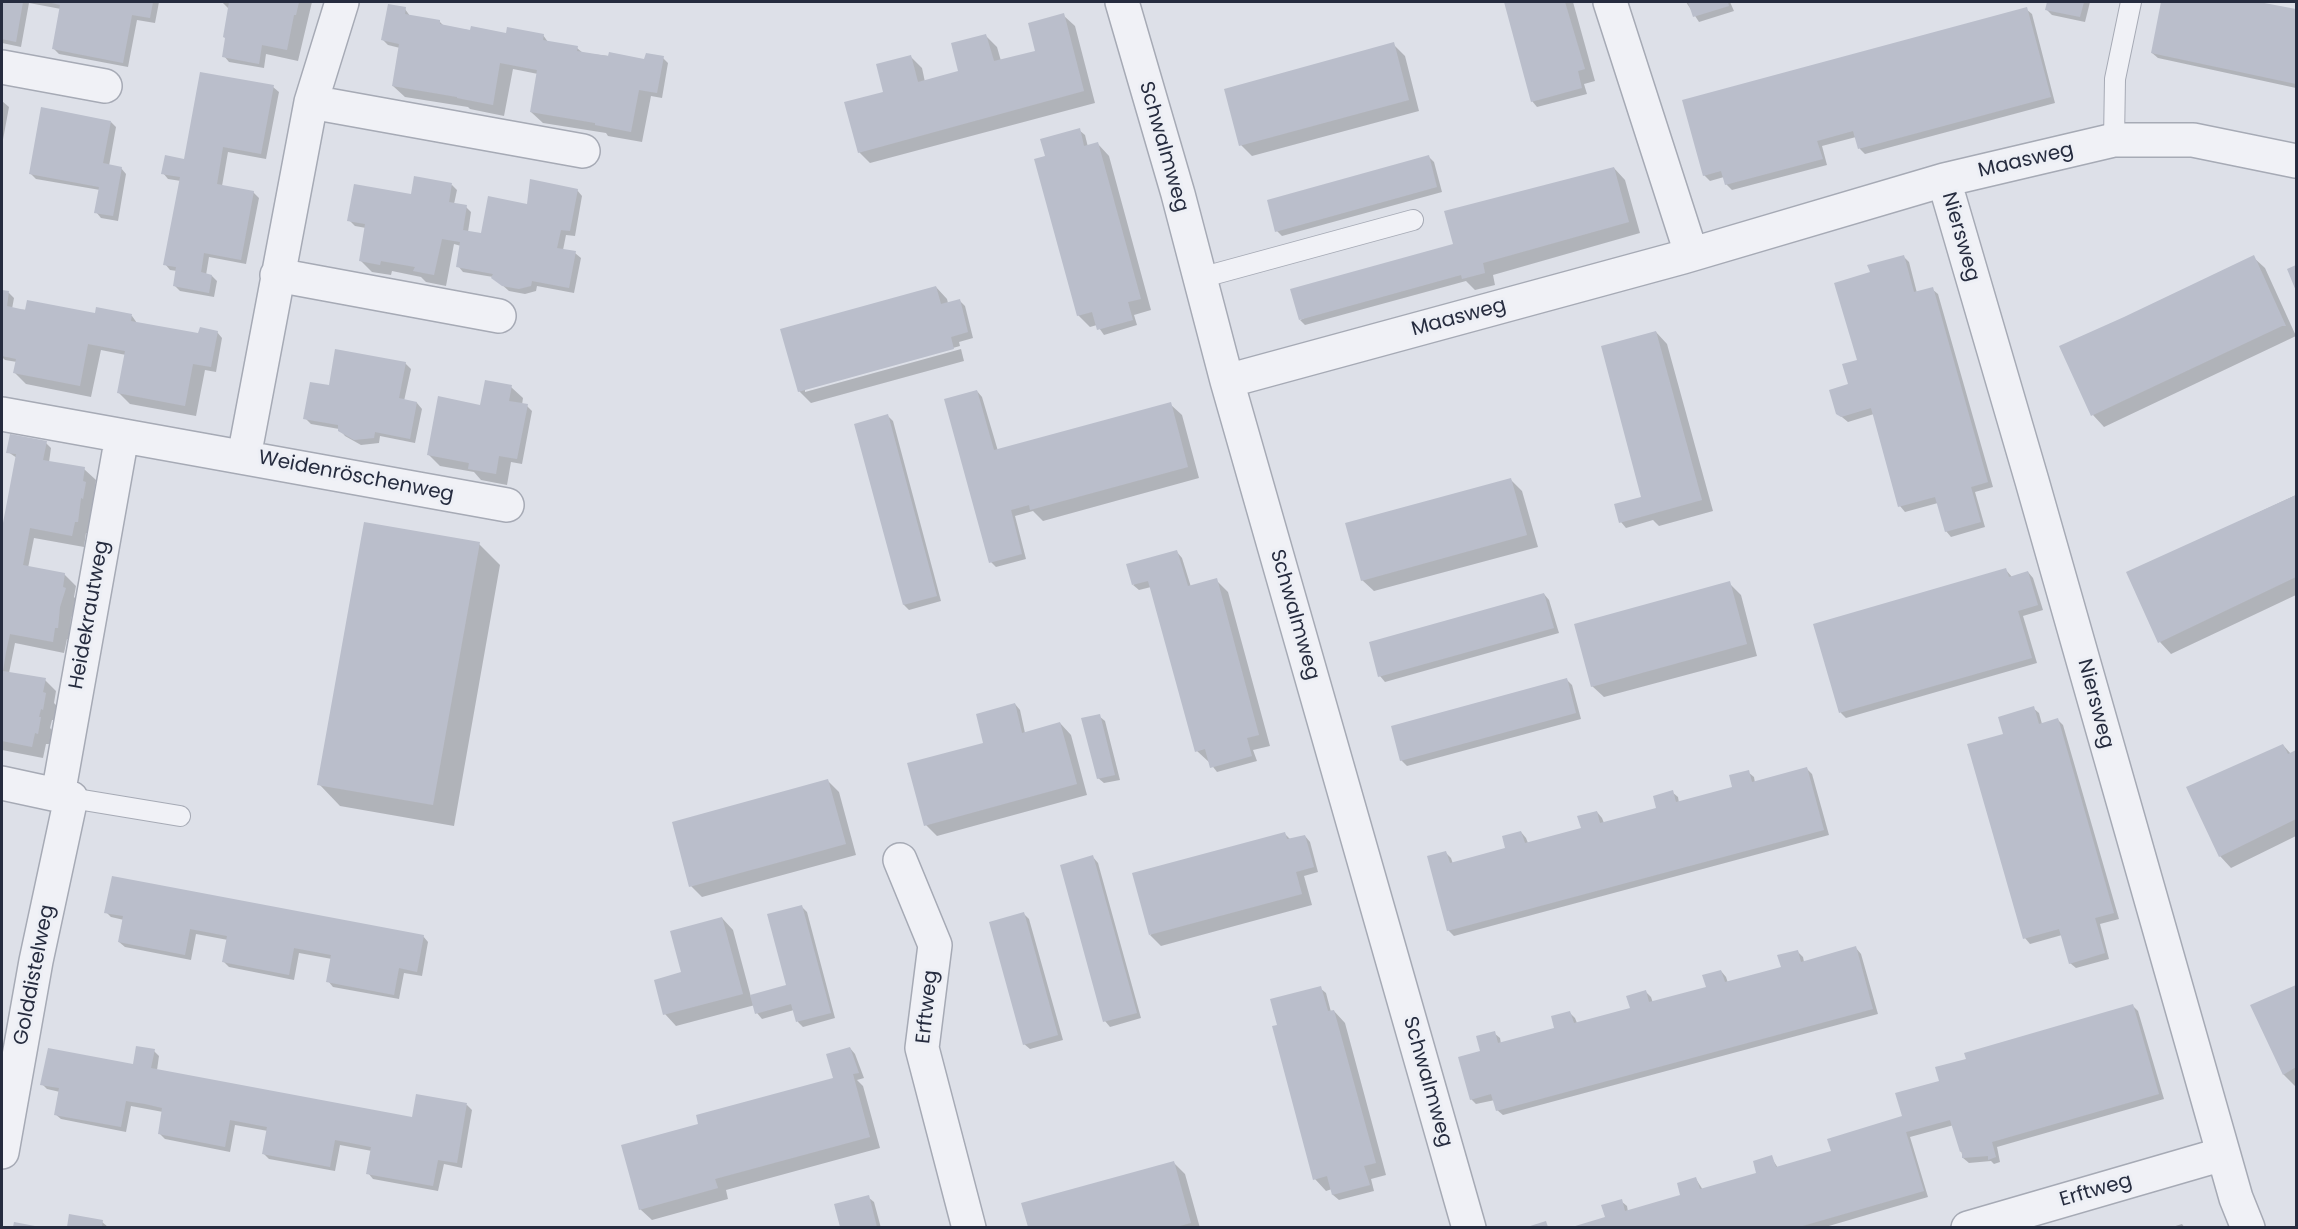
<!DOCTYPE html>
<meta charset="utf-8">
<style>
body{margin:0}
#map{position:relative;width:2298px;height:1229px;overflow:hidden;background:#dde0e8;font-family:Poppins,sans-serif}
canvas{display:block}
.frame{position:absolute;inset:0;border:3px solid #262c3f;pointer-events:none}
</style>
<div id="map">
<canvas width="2298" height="1229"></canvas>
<div class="frame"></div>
</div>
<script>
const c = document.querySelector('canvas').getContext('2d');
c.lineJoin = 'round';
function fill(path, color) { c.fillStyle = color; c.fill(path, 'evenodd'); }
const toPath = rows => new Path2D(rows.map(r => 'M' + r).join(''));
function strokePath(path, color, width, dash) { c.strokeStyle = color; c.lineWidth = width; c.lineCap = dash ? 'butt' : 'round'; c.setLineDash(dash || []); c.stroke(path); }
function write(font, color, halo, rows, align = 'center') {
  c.font = font + ' Poppins,sans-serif'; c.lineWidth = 6; c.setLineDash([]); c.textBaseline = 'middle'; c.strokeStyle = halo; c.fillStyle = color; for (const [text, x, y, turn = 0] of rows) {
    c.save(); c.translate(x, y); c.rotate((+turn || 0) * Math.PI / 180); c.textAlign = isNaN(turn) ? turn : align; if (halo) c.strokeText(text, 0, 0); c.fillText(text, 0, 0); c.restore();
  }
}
fill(toPath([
 [2,2,159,2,155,23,137,20,128,67,59,54,54,49,61,9,29,3,21,47,2,43],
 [222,2,312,2,298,61,266,54,264,68,229,62,224,56,229,9],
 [1505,2,1573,2,1595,81,1584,84,1587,94,1537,107,1532,101],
 [1686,2,1730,2,1734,11,1699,22],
 [2049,2,2090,2,2085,22,2052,15,2047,10],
 [2163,2,2252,2,2296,11,2296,88,2158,58,2152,53],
 [405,9,410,16,439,21,445,27,507,35,543,35,548,42,577,48,583,53,644,60,663,58,668,63,662,98,651,96,642,142,608,136,606,133,543,123,531,112,538,74,513,69,504,116,470,109,468,107,405,97,393,86,400,48,388,45,383,40],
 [2026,9,2032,14,2055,103,1865,154,1860,149,1856,137,1822,146,1827,165,1732,190,1726,184,1724,177,1710,181,1704,175],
 [1063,15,1075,26,1095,103,870,163,859,152,885,93,910,56,922,68,925,82,960,72,986,36,997,47,1001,61,1037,52],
 [1393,44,1405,56,1419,111,1252,156,1241,145],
 [273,87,279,92,266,159,228,152,222,186,253,192,259,198,246,264,209,257,206,275,212,276,217,281,214,297,180,291,174,285,177,271,170,270,165,264,181,181,168,179,163,173,185,160],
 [2,101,9,107,2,145],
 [111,122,116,127,109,166,121,168,126,174,118,221,101,218,96,212,100,190,36,179,30,173],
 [1079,130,1085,135,1088,147,1098,144,1109,156,1151,310,1134,315,1137,325,1104,335,1097,325,1090,327,1078,315,1047,158],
 [1429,157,1434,162,1442,192,1282,236,1277,231],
 [1614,168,1625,180,1640,233,1493,275,1495,285,1475,290,1466,281,1305,325,1300,320],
 [452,185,457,190,454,204,466,207,471,212,468,232,482,235,528,205,577,190,582,196,575,236,566,235,563,250,575,253,581,258,574,293,537,286,536,291,525,294,509,291,493,277,463,272,458,266,461,246,454,244,446,286,426,282,421,277,392,271,391,275,372,272,360,260,366,228,355,226,349,220],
 [1903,256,1909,262,1917,293,1932,289,1938,294,1993,487,1975,492,1985,527,1951,537,1946,531,1938,503,1905,512,1900,506,1874,414,1848,422,1837,413,1859,361,1872,273],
 [2253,257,2265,268,2296,336,2104,427,2093,415,2124,319],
 [936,287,947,299,948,303,959,300,965,306,973,338,959,342,960,346,805,389,805,392,961,349,964,361,811,403,799,391],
 [2,291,9,293,14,298,12,309,132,316,137,323,198,335,217,332,222,338,216,372,205,370,196,416,130,404,119,393,126,355,101,350,91,397,26,384,15,373,17,362,5,360,2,357,4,332,2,331],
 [1656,332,1667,344,1713,511,1659,526,1653,520,1626,528,1621,522,1644,502],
 [405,363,411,369,404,401,417,403,422,409,415,443,380,436,379,443,361,445,345,436,339,429,311,424,305,418,330,387],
 [511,387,523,398,522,405,527,406,532,411,522,464,511,462,507,485,481,480,474,472,440,466,428,454],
 [977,391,982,397,998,451,1170,404,1182,415,1199,478,1043,521,1033,511,1015,516,1026,559,996,567,991,562],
 [888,416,893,421,941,601,909,610,904,605],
 [46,443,51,448,49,462,84,469,96,480,94,493,96,495,94,509,92,509,89,533,86,533,84,547,34,538,28,568,64,574,76,586,74,597,77,600,71,619,69,639,67,639,64,653,15,643,9,673,45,680,56,691,54,703,57,706,54,720,52,720,50,728,52,730,50,744,46,744,43,758,2,750,2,525,8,526,17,458,8,452],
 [1511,480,1522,491,1538,547,1374,591,1362,580],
 [2296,495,2296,595,2171,654,2160,642,2128,573],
 [479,544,500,565,454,826,340,806,319,784],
 [1177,552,1182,558,1191,587,1216,580,1228,592,1270,746,1253,750,1257,761,1217,772,1210,763,1197,751,1151,587,1139,590,1133,585],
 [2006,570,2012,577,2028,572,2033,578,2043,610,2023,616,2037,663,1846,718,1841,713,1815,625],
 [1729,583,1741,595,1757,656,1604,697,1592,686],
 [1544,594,1549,600,1559,633,1385,682,1380,676],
 [1567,680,1572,685,1581,719,1407,766,1401,760],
 [1015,704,1020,710,1025,733,1060,723,1071,735,1087,795,937,836,926,825],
 [2033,708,2039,713,2042,724,2058,720,2063,725,2119,919,2100,924,2109,959,2076,968,2070,963,2062,935,2030,944,2025,938,2004,735],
 [1099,716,1105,721,1120,780,1104,783,1098,778],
 [2283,745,2291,754,2296,752,2296,836,2231,868,2220,856],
 [1807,769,1812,774,1829,835,1454,936,1448,930,1446,853,1451,858,1453,864,1507,849,1521,832,1526,838,1528,843,1582,829,1597,812,1602,818,1604,823,1658,809,1672,792,1678,797,1679,803,1734,789,1748,772,1754,777,1755,783],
 [828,781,839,792,856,855,702,897,691,886],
 [1285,834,1291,840,1305,836,1310,842,1318,872,1304,876,1312,905,1161,946,1150,935],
 [1093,857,1098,863,1141,1018,1110,1027,1105,1021],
 [801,906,807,912,835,1018,803,1027,798,1022,794,1010,762,1019,757,1013,755,1005,676,1026,665,1014,683,973,722,918,733,930,751,997,788,986],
 [106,912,423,936,428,942,422,976,404,973,399,999,333,987,328,981,332,959,299,953,294,980,229,967,224,962,228,940,196,934,191,960,125,947,119,942,124,920,111,917],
 [1024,914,1029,919,1063,1040,1030,1049,1024,1044],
 [1856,948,1861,954,1878,1014,1503,1115,1497,1110,1495,1100,1476,1104,1471,1099,1482,1053,1494,1033,1500,1038,1501,1044,1556,1029,1570,1013,1575,1018,1577,1023,1632,1009,1646,992,1651,997,1653,1003,1707,988,1721,971,1726,977,1728,983,1782,968,1797,951,1803,957,1804,962],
 [2296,986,2296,1085,2295,1086,2284,1075,2253,1006],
 [1320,988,1326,993,1331,1012,1334,1011,1345,1023,1386,1175,1371,1179,1374,1191,1339,1200,1333,1195,1332,1189,1326,1191,1315,1179,1279,1026],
 [2132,1005,2138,1011,2164,1099,1997,1147,2000,1162,1994,1164,1991,1161,1969,1163,1963,1158,1954,1125,1910,1137,1928,1197,1822,1228,1575,1228,1607,1218,1621,1201,1627,1206,1628,1212,1682,1196,1696,1179,1703,1190,1758,1174,1771,1157,1778,1168,1833,1152,1904,1117,1968,1060],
 [850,1048,855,1054,864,1078,857,1080,863,1086,880,1148,726,1190,728,1199,652,1220,640,1209,700,1125,834,1079],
 [154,1051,159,1056,157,1070,413,1119,467,1105,472,1110,462,1168,444,1164,438,1191,373,1179,368,1173,372,1151,340,1145,335,1171,269,1159,263,1153,268,1131,235,1125,230,1152,165,1139,160,1134,163,1112,131,1106,126,1132,61,1119,55,1114,60,1092,47,1089,42,1084,134,1066],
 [1174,1163,1185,1174,1200,1228,1029,1228,1023,1204],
 [868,1197,874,1202,881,1228,842,1228,836,1205],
 [70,1216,102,1222,108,1227,69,1228],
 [2182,1224,2185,1228,2169,1228]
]), '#0003');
fill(toPath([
 [2,2,23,2,16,42,2,39],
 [48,2,153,2,150,18,132,15,123,63,52,49,60,5],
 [229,2,299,2,296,15,294,15,287,50,262,45,259,64,222,57,225,38,223,37],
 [1504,2,1565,2,1585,69,1578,71,1582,88,1531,102],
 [1688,2,1728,2,1729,6,1693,17],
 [2047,2,2084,2,2080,17,2045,10],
 [2161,2,2259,2,2296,9,2296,84,2151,53],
 [388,4,406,7,405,14,440,20,440,24,470,30,471,26,506,33,507,27,544,34,543,40,578,46,577,51,608,56,609,52,644,59,646,53,664,56,657,93,639,90,631,132,595,125,595,123,530,112,537,70,500,63,493,105,457,98,457,97,392,86,399,44,381,40],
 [2027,7,2051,97,1858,149,1853,131,1817,141,1823,159,1725,185,1721,171,1703,176,1682,100],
 [1064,13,1084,91,858,153,844,102,883,92,876,64,911,55,918,82,958,71,951,43,986,34,994,61,1035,51,1028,23],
 [1394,42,1409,100,1239,146,1224,89],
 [200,72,274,85,261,154,223,147,217,184,254,191,241,260,204,253,201,272,212,275,209,293,173,286,176,267,163,265,180,177,161,174,165,155,184,159],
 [41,107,111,121,103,163,122,167,113,216,94,213,99,187,29,174],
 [1080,128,1084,146,1098,142,1141,299,1128,302,1133,320,1097,330,1092,312,1077,316,1034,159,1045,156,1040,139],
 [1429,155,1437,187,1275,232,1267,200],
 [1614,167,1629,222,1483,263,1485,273,1462,279,1461,275,1299,320,1290,289,1453,244,1444,211],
 [414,176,452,183,449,202,467,205,463,230,481,233,488,196,527,204,530,179,578,189,570,231,561,230,557,248,576,251,569,288,532,281,531,286,519,289,502,286,491,278,493,274,456,267,460,242,442,239,434,275,413,271,415,267,381,261,380,265,359,261,365,224,347,221,354,184,411,194],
 [1904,255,1914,292,1933,287,1988,482,1971,487,1981,522,1945,532,1935,497,1898,507,1871,408,1841,417,1836,414,1829,390,1848,384,1842,364,1857,360,1834,283,1870,272,1867,265],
 [2254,255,2286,326,2282,326,2091,416,2059,346,2124,317],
 [2296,265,2296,291,2287,269],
 [936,286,941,304,960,299,968,332,951,337,954,349,798,392,780,329],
 [2,290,9,291,7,306,25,310,27,300,95,313,96,307,132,314,131,321,198,333,200,327,218,331,211,367,193,364,185,406,117,393,125,351,88,344,80,386,13,373,16,359,2,356],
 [1656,331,1702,500,1619,523,1614,504,1641,497,1601,346],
 [335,349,406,362,399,398,417,402,410,439,375,432,374,438,354,440,338,431,338,425,303,419,310,382,329,385],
 [485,380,512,385,509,401,528,404,517,459,499,456,496,474,468,469,469,463,427,455,438,396,480,405],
 [977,390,994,450,1171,402,1188,467,1030,510,1029,505,1011,510,1022,554,989,563,944,399],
 [888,414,937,596,903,605,854,424],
 [10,434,47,441,43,460,85,467,83,481,86,482,83,499,81,498,78,522,75,522,72,536,30,528,23,565,65,573,63,587,66,588,60,607,58,628,55,628,53,642,10,634,6,652,3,671,46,678,43,692,46,693,43,710,41,709,39,717,41,717,38,734,35,733,32,747,2,741,2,523,3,523,16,454,6,453],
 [1511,478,1527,535,1361,581,1345,523],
 [2296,495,2296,577,2158,643,2126,572],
 [364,522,480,542,433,805,317,785],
 [1177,550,1188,586,1217,578,1259,735,1247,738,1252,756,1210,768,1205,749,1195,752,1148,581,1132,585,1126,564],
 [2006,568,2009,577,2028,571,2038,605,2018,611,2032,658,1839,713,1813,624],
 [1730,581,1747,644,1591,687,1574,624],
 [1544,593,1554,628,1378,677,1369,642],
 [1567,678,1576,713,1400,761,1391,726],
 [1015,703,1022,733,1060,722,1077,784,924,826,907,763,983,743,976,714],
 [2034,706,2039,724,2058,718,2114,913,2095,918,2105,953,2069,964,2059,929,2023,939,1967,744,2003,734,1998,717],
 [1100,714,1115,775,1097,779,1081,718],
 [2283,744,2288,754,2296,750,2296,819,2219,857,2186,787],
 [1807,767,1824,830,1447,931,1427,856,1446,851,1450,863,1505,848,1502,836,1521,831,1525,843,1581,828,1577,816,1597,811,1600,823,1656,808,1653,796,1673,790,1676,802,1732,787,1729,775,1749,770,1752,782],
 [828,779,846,844,689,887,672,822],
 [1285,832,1287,839,1305,835,1314,867,1296,872,1302,894,1149,935,1132,873],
 [1093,855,1137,1013,1103,1022,1060,865],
 [112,876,424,935,417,972,399,968,394,995,326,982,331,955,294,948,289,975,222,962,227,936,190,929,185,955,118,942,123,916,104,913],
 [802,905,831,1013,796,1022,791,1004,755,1014,750,995,786,985,767,914],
 [1024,912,1058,1035,1023,1045,989,922],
 [722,917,743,994,663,1015,654,980,681,972,670,931],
 [1856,946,1873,1009,1496,1111,1491,1094,1470,1100,1458,1057,1480,1051,1476,1036,1495,1031,1498,1043,1554,1028,1551,1016,1570,1011,1574,1023,1630,1008,1626,996,1646,990,1649,1002,1706,987,1702,975,1721,970,1725,982,1781,967,1777,955,1798,950,1801,962],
 [2296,985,2296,1067,2283,1075,2250,1005],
 [1321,986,1328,1011,1334,1010,1376,1163,1364,1166,1370,1185,1332,1195,1327,1176,1313,1180,1272,1026,1277,1025,1270,999],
 [2133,1004,2159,1094,1992,1142,1996,1157,1988,1160,1988,1156,1962,1158,1962,1151,1960,1152,1950,1120,1906,1132,1924,1191,1799,1227,1572,1227,1605,1217,1601,1205,1622,1199,1625,1211,1680,1195,1677,1183,1696,1177,1700,1189,1756,1173,1753,1161,1772,1155,1776,1167,1831,1151,1827,1139,1902,1116,1895,1093,1939,1081,1935,1067,1966,1059,1964,1053],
 [136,1046,155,1049,151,1068,412,1117,416,1094,467,1103,457,1163,438,1160,433,1186,366,1174,371,1147,335,1140,330,1167,262,1154,267,1127,230,1120,225,1147,158,1134,162,1108,145,1104,126,1101,121,1127,54,1115,59,1088,40,1085,48,1048,133,1064],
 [850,1047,859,1073,853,1074,870,1137,715,1179,718,1188,639,1210,621,1145,698,1124,696,1115,833,1078,826,1054],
 [1174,1161,1191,1223,1176,1227,1028,1227,1021,1203],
 [869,1195,877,1227,840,1227,834,1204],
 [69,1214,103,1220,102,1227,67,1227],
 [1546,1221,1548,1227,1527,1227],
 [14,1222,35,1226,35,1227,13,1227]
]), '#babecb');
const service = toPath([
 [2114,140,2115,79,2131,2],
 [1200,278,1413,220],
 [71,798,180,816]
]);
const minor = toPath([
 [1122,2,1178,194,1227,381,1469,1228],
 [1610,2,1691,253],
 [2,67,105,86],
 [311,102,583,151],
 [1944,180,2032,481,2236,1198,2248,1228],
 [277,275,499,316],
 [1227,381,1683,257,1944,180,2114,140,2193,140,2296,161],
 [2,414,507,505],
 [244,457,311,102,342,2],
 [2,783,71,798,36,961,2,1152],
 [58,795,122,436],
 [900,860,935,945,922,1048,969,1228],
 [1968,1228,2223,1154]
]);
strokePath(service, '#a6aab5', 22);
strokePath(minor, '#a6aab5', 36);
strokePath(service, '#f0f1f6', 20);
strokePath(minor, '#f0f1f6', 33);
write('20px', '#262c3f', '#edeff5', [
 ["Schwalmweg",1163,147,74],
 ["Maasweg",2026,161,-13],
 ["Niersweg",1960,237,74],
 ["Maasweg",1459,318,-15],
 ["Weidenröschenweg",356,477,11],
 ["Heidekrautweg",90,615,-80],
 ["Schwalmweg",1294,615,74],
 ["Niersweg",2095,704,75],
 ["Golddistelweg",35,975,-79],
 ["Erftweg",928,1007,-84],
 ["Schwalmweg",1427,1082,74],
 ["Erftweg",2096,1191,-16]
]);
</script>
